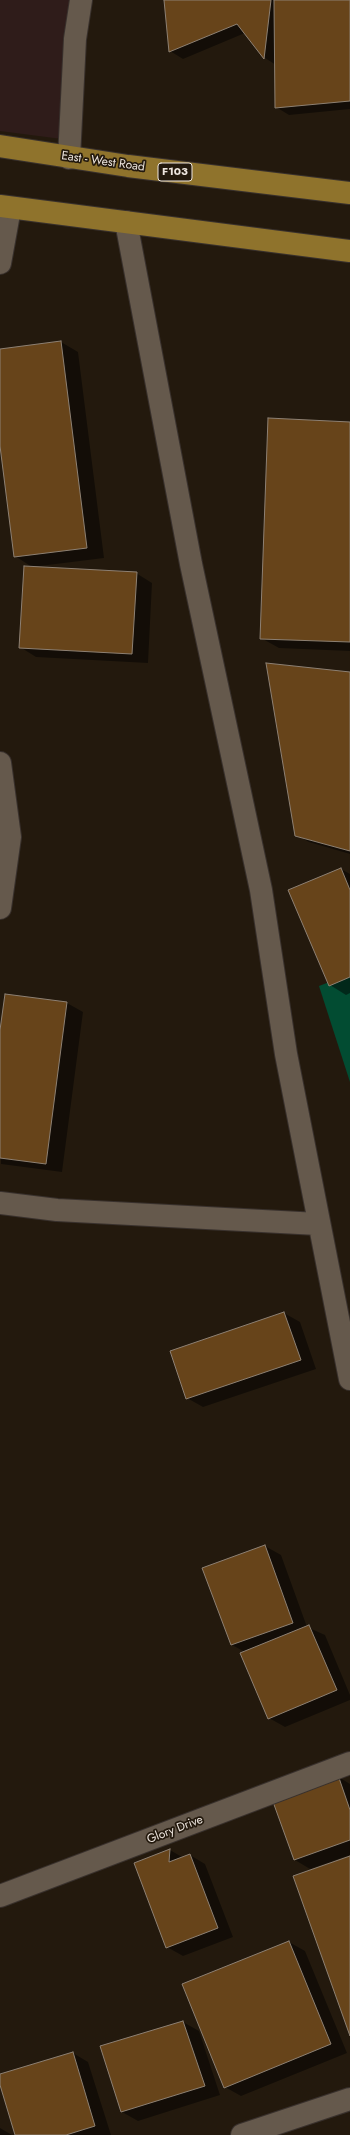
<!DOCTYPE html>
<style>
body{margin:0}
canvas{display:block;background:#23190d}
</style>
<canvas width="350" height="2135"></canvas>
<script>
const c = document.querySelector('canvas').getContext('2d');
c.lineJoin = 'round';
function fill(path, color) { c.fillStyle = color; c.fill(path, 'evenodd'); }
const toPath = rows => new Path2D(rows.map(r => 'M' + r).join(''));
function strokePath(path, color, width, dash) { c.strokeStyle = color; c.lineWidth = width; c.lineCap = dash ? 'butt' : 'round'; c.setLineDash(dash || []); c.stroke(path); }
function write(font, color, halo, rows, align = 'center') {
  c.font = font + ' Jost,sans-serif'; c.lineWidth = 3.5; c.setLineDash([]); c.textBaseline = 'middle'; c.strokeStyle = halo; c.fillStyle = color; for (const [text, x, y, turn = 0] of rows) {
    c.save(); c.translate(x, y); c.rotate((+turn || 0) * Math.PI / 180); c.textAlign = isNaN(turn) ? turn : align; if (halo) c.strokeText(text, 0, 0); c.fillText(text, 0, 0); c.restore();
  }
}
fill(toPath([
 [0,0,70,0,62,139,0,131]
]), '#2f1c1a');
fill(toPath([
 [350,974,350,1082,319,986]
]), '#024c32');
fill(toPath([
 [165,0,350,0,350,109,289,115,276,107,276,65,265,58,245,33,183,59,170,51],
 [61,342,78,352,104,558,32,567,15,556,0,437,0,350],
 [350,423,350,651,279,648,261,638],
 [136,573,152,583,148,663,36,657,20,647],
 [350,673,350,854,309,842,296,835],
 [341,869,350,874,350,993,346,995,330,985],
 [67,1003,83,1012,62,1172,1,1164,0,1038],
 [284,1313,300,1322,316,1369,203,1407,187,1398,171,1351],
 [265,1546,281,1555,307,1627,325,1635,350,1695,350,1700,285,1727,269,1718,245,1652,232,1645],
 [337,1776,350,1784,350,1855,310,1869,295,1860],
 [170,1850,182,1857,190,1855,205,1864,233,1937,183,1956,167,1947,135,1863],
 [289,1942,305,1951,347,2053,241,2096,225,2087],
 [183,2022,199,2031,220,2095,138,2121,122,2112,102,2047],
 [73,2053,88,2062,111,2135,16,2135,0,2082,0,2075],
 [0,2128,12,2135,0,2135]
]), '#0007');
const building = toPath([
 [164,0,271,0,264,59,237,24,169,52,164,0],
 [274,0,350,0,350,101,275,108,274,0],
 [61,341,87,548,14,557,0,446,0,349,61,341],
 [268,418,350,422,350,642,260,639,268,418],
 [24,566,137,572,132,654,19,648,24,566],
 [266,663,350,672,350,851,295,836,266,663],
 [341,868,350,890,350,977,329,986,288,890,341,868],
 [5,994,67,1002,46,1164,0,1158,0,1030,5,994],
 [284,1312,301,1360,186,1399,170,1351,284,1312],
 [265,1545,293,1623,231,1645,202,1568,265,1545],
 [309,1625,337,1690,268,1719,240,1653,309,1625],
 [338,1775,350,1810,350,1840,294,1860,272,1799,338,1775],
 [170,1849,169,1862,190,1854,218,1928,166,1948,134,1863,170,1849],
 [350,1856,350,2036,293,1876,350,1856],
 [289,1941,331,2044,224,2088,182,1984,289,1941],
 [183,2021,205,2086,121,2112,100,2046,183,2021],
 [73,2052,95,2126,66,2135,15,2135,0,2085,0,2074,73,2052]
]);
fill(building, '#67441a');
strokePath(building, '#8d8073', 1);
const minor = toPath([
 [69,158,75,39,81,0],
 [126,222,191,564,261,890,286,1054,350,1379],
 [0,263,10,208],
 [0,763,10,837,0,908],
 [0,1203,57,1210,318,1224],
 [0,1896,350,1763],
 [242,2135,350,2099]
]);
const primary = toPath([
 [0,146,128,166,350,193],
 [0,206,350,251]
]);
strokePath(minor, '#39312d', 24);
strokePath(primary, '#39312d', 24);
strokePath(minor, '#65594c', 22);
strokePath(primary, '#8f732c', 22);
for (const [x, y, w] of [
 [175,172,34]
]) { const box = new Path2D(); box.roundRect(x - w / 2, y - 9, w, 18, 3); c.fillStyle = '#23190d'; c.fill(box); strokePath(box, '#eee6df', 1); }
write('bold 11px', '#eee6df', null, [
 ["F103",175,172]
]);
write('12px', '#eee6df', '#23190d', [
 ["East - West Road",103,162,8],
 ["Glory Drive",175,1830,-21]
]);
</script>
